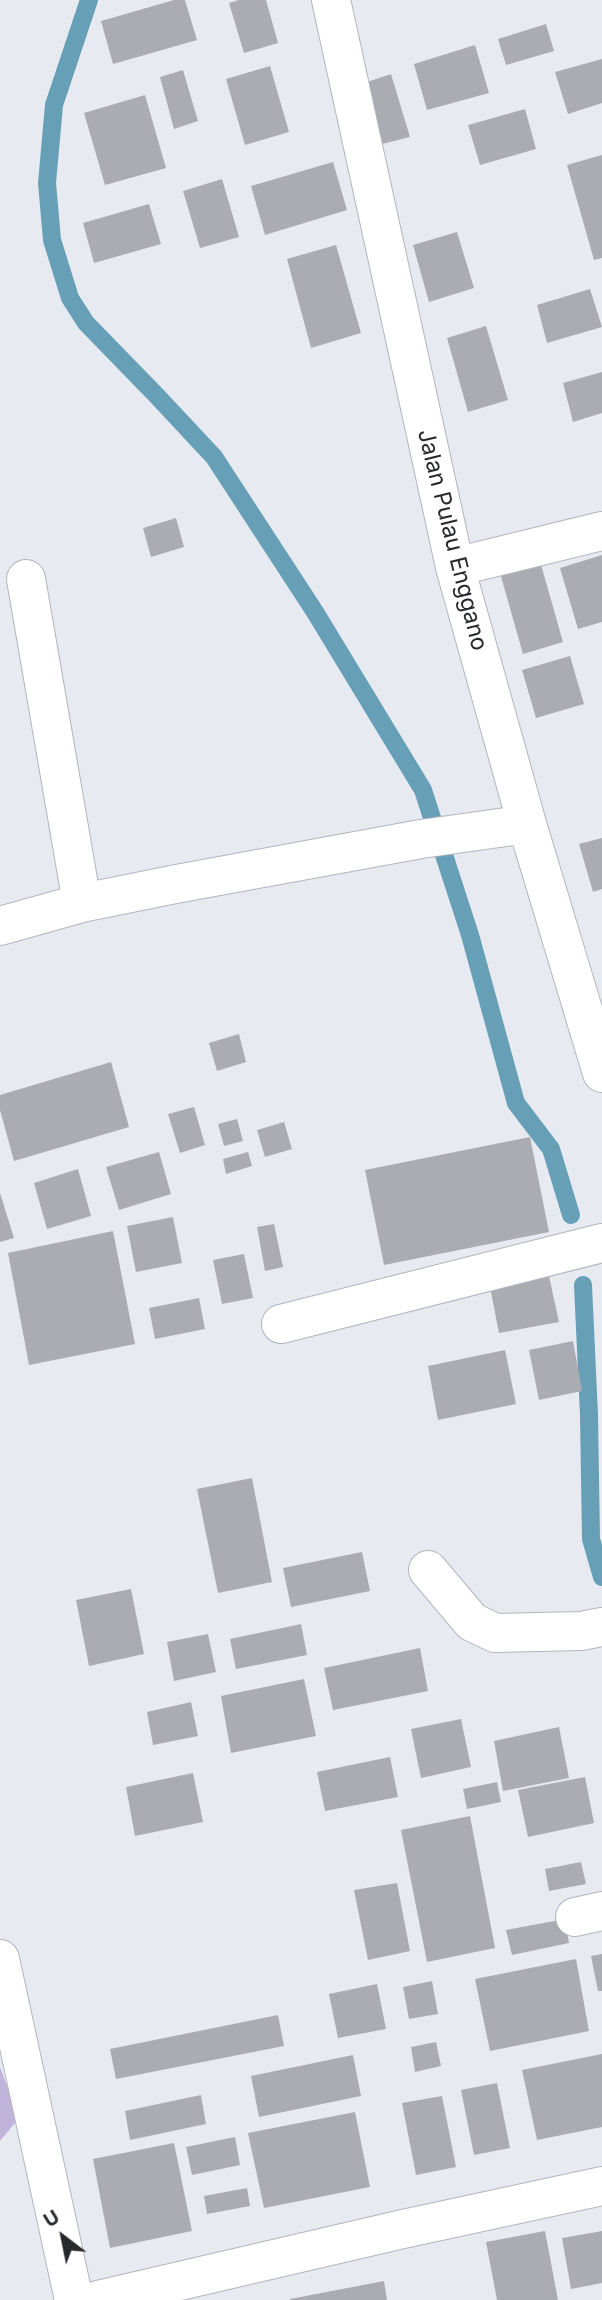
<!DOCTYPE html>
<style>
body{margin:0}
#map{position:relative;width:602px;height:2300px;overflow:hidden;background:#e7ebf1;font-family:Inter,sans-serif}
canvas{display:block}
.north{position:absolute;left:28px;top:2202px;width:70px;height:70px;-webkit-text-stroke:5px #fff;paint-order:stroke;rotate:328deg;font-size:19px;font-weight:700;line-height:28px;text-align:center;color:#27282b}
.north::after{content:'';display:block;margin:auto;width:24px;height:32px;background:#27282b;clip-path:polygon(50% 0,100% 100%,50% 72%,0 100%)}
</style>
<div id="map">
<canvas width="602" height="2300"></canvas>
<div class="north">U</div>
</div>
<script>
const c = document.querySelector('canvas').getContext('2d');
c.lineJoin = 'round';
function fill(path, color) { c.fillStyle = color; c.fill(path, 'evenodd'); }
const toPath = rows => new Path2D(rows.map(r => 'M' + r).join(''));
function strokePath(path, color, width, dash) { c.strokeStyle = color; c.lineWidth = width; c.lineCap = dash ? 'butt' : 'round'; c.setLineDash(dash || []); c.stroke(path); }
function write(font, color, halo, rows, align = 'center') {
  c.font = font + ' Inter,sans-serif'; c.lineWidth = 5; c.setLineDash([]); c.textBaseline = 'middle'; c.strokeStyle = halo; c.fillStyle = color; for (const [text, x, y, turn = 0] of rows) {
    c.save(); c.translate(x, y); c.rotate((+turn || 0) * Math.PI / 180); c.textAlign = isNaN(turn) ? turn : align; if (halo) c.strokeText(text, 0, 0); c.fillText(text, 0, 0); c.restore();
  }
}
fill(toPath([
 [0,2067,19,2118,0,2141]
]), '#c1b4da');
strokePath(toPath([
 [89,0,54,105,47,183,52,240,70,298,86,323,157,396,214,457,315,612,423,790,470,935,516,1103,551,1149,571,1215],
 [583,1285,589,1415,591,1539,602,1577]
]), '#669fb6', 18);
fill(toPath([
 [174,0,185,0,197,40,113,64,101,21],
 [239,0,266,0,278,43,244,53,229,3],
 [546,24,554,51,506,65,498,39],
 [475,45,489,93,427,110,414,64],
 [602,59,602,103,568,114,555,72],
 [270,66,289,132,245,145,226,79],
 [183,70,198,121,174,129,160,77],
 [391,74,410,137,382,144,364,83],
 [145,95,166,168,105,185,84,113],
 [525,109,536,149,480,165,468,125],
 [602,155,602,258,594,260,567,165],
 [333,162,347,210,265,235,251,186],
 [222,179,239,237,200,248,183,191],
 [149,204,161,244,94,263,83,223],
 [457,232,474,288,429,302,413,245],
 [336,245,361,333,311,348,287,259],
 [590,289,602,327,547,343,537,305],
 [486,326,508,400,468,412,447,338],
 [602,372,602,413,573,422,563,383],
 [176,518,184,547,151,557,143,528],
 [602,555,602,622,578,629,560,568],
 [540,561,563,642,523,654,500,573],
 [570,656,584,704,536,718,522,670],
 [602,838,602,889,593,892,579,844],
 [239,1034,246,1062,217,1071,209,1043],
 [111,1062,129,1127,14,1161,0,1110,0,1095],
 [194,1107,205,1145,180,1153,168,1114],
 [237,1119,243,1141,224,1146,218,1124],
 [284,1122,292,1149,265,1157,257,1130],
 [530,1137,549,1232,384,1265,365,1170],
 [159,1152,171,1194,119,1210,106,1167],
 [248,1152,252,1166,226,1174,223,1159],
 [78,1169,91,1216,47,1229,34,1183],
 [0,1193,14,1238,0,1242],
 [173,1217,182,1263,136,1272,127,1226],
 [274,1224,283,1267,265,1271,257,1227],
 [113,1231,135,1344,29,1365,8,1253],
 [244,1254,253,1298,222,1304,213,1260],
 [549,1276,559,1322,499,1333,490,1287],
 [199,1298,205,1329,155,1339,149,1308],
 [573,1341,582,1391,539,1400,529,1350],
 [505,1350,516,1404,438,1420,428,1366],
 [252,1478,272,1582,218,1593,197,1489],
 [362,1552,370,1591,291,1607,283,1568],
 [131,1589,144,1654,89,1666,76,1600],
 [301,1624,307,1655,236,1669,230,1639],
 [208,1634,216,1672,174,1681,167,1642],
 [420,1648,428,1691,333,1710,324,1668],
 [304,1679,316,1736,231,1753,221,1696],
 [191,1702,198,1736,153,1745,147,1712],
 [461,1719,471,1767,421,1778,411,1729],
 [559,1727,569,1778,503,1791,494,1741],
 [390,1757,398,1797,325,1811,317,1772],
 [193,1773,203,1822,135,1836,126,1787],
 [585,1777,594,1823,528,1837,518,1790],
 [497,1782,501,1802,467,1809,463,1789],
 [470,1816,495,1948,427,1962,401,1830],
 [581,1862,586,1884,549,1891,545,1869],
 [397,1883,410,1951,368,1960,354,1890],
 [565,1919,569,1943,512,1955,506,1930],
 [602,1954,602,1991,598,1991,591,1956],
 [576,1959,589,2031,490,2051,475,1979],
 [432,1981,438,2014,409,2019,403,1987],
 [377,1984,386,2029,338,2038,329,1994],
 [278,2015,284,2046,116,2079,110,2049],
 [436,2042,441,2066,415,2072,411,2047],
 [602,2054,602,2127,537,2140,522,2070],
 [353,2055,361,2096,259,2117,251,2076],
 [497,2083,510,2148,474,2155,461,2090],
 [201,2095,206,2124,130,2140,125,2111],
 [442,2096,456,2167,416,2175,402,2103],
 [355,2112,370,2187,264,2208,248,2133],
 [235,2137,240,2165,192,2175,186,2147],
 [174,2143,192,2231,110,2248,93,2159],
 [247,2188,250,2206,207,2214,204,2196],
 [545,2231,558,2300,497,2300,486,2242],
 [602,2231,602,2283,571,2289,562,2238],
 [384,2281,387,2300,290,2300,290,2299]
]), '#abacb2');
const street = toPath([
 [331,0,455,567,527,824,602,1073],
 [455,567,602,531],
 [26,579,82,903],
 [0,926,82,903,176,884,421,839,527,824],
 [281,1324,602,1243],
 [428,1570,472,1622,495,1633,581,1631,602,1627],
 [575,1917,602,1911],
 [0,1959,74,2300],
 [98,2300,403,2229,602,2186]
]);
strokePath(street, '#b2b5bb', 40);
strokePath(street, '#fff', 38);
write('23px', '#27282b', '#fff', [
 ["Jalan Pulau Enggano",452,540,76]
]);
</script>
